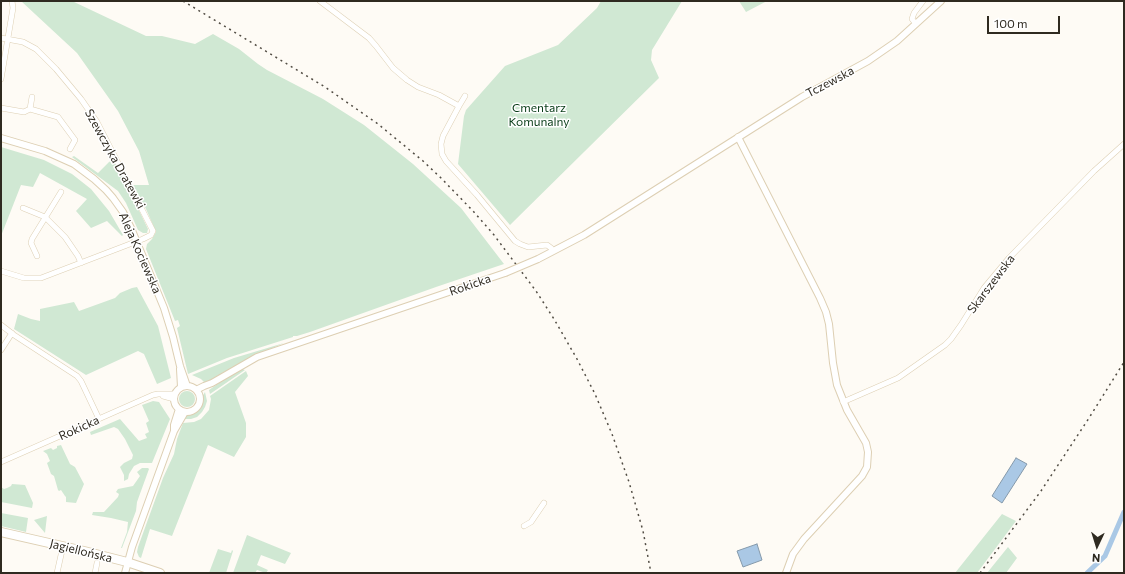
<!DOCTYPE html>
<meta charset="utf-8">
<style>
body{margin:0}
#map{position:relative;width:1125px;height:574px;overflow:hidden;background:#fefbf5;font-family:Commissioner,sans-serif}
canvas{display:block}
.frame{position:absolute;inset:0;border:2px solid #2f2a20;pointer-events:none}
.north{position:absolute;left:1077px;top:526px;width:40px;height:40px;-webkit-text-stroke:3px #fff;paint-order:stroke;rotate:184deg;font-size:11px;font-weight:700;line-height:16px;text-align:center;color:#2f2a20}
.north::after{content:'';display:block;margin:auto;width:14px;height:18px;background:#2f2a20;clip-path:polygon(50% 0,100% 100%,50% 72%,0 100%)}
.scale{position:absolute;left:987px;top:16px;width:73px;height:18px;box-sizing:border-box;border:2px solid #2f2a20;border-top:0;padding-left:5px;font-size:12px;line-height:14px;white-space:nowrap;color:#2f2a20;-webkit-text-stroke:3px #fff;paint-order:stroke}
</style>
<div id="map">
<canvas width="1125" height="574"></canvas>
<div class="frame"></div>
<div class="north">N</div>
<div class="scale">100 m</div>
</div>
<script>
const c = document.querySelector('canvas').getContext('2d');
c.lineJoin = 'round';
function fill(path, color) { c.fillStyle = color; c.fill(path, 'evenodd'); }
const toPath = rows => new Path2D(rows.map(r => 'M' + r).join(''));
function strokePath(path, color, width, dash) { c.strokeStyle = color; c.lineWidth = width; c.lineCap = dash ? 'butt' : 'round'; c.setLineDash(dash || []); c.stroke(path); }
function write(font, color, halo, rows, align = 'center') {
  c.font = font + ' Commissioner,sans-serif'; c.lineWidth = 3; c.setLineDash([]); c.textBaseline = 'middle'; c.strokeStyle = halo; c.fillStyle = color; for (const [text, x, y, turn = 0] of rows) {
    c.save(); c.translate(x, y); c.rotate((+turn || 0) * Math.PI / 180); c.textAlign = isNaN(turn) ? turn : align; if (halo) c.strokeText(text, 0, 0); c.fillText(text, 0, 0); c.restore();
  }
}
fill(toPath([
 [21,1,72,1,146,36,162,36,195,44,213,34,239,49,258,64,267,70,323,99,364,125,413,164,461,208,504,264,436,287,310,332,297,336,293,336,293,337,227,358,188,374,177,328,180,326,178,320,175,321,146,249,147,244,152,239,156,232,146,209,133,185,149,185,139,151,118,111,77,53],
 [601,1,682,1,652,50,651,60,659,78,510,225,458,164,464,116,466,110,505,66,558,45,597,8],
 [739,1,767,1,746,12],
 [1,147,44,160,72,174,91,189,109,211,123,235,122,236,107,221,91,228,76,211,87,199,40,173,33,187,21,185,1,236],
 [74,156,98,173,109,162,114,159,148,229,147,233,143,233,138,230,126,203,118,191,72,157],
 [137,287,158,326,171,378,157,384,144,354,138,351,86,375,14,329,18,314,31,319,40,321,40,309,74,302,79,311,115,298,120,293,132,288],
 [284,343,247,359,205,383,201,379,192,375,234,358],
 [239,369,242,369,245,370,210,394,209,390],
 [246,371,248,376,235,392,246,423,246,437,234,457,208,445,172,536,150,529,141,558,139,557,137,552,138,547,163,478,174,454,177,439,183,423,194,422,201,419,209,410,211,399,210,396],
 '179 399a8 8 0 1 1 16 0a8 8 0 1 1-16 0Z',
 [205,392,207,401,205,407,202,412,197,417,191,419,185,419,183,418,186,415,194,412,198,409,200,404,202,397],
 [153,401,159,402,170,419,152,463,140,463,134,466,129,474,128,479,124,481,124,475,120,467,124,463,132,459,133,455,125,439,118,429,114,427,91,435,90,432,120,419,139,441,147,438,145,434,149,432,146,423,149,421,142,405],
 [61,445,70,464,75,467,84,484,76,503,66,502,66,497,65,496,61,490,59,491,58,490,54,476,51,474,47,463,50,461,47,454,43,451,51,448,53,450,57,448,57,446],
 [142,468,148,468,149,469,137,502,136,511,122,548,121,548,127,532,128,522,111,518,92,515,93,512,104,512,118,497,119,494,116,492,118,489,133,486,140,476,137,472],
 [12,484,25,485,33,503,32,508,1,502,1,487,4,489,7,488,11,486],
 [1,513,28,518,26,532,1,526],
 [1002,514,1016,521,977,573,955,573],
 [47,516,45,533,34,520],
 [247,535,291,553,285,564,261,555,257,565,268,570,266,573,257,570,255,573,233,573],
 [1008,547,1017,558,1006,573,987,573],
 [218,549,231,553,232,550,233,551,226,573,209,573]
]), '#d0e8d3');
const water = toPath([
 [1016,458,1027,464,1002,503,992,496,1016,458],
 [757,544,762,560,743,567,737,551,757,544]
]);
fill(water, '#aac8e5');
strokePath(water, '#8599aa', 1);
strokePath(toPath([
 [1087,573,1105,556,1124,512]
]), '#aac8e5', 5);
const minor = toPath([
 [320,1,369,38,376,46,393,68,407,80,418,87,439,95,459,106],
 [916,24,912,19,914,13,923,1],
 [1,38,23,42,36,49,56,69,81,99,97,122,153,231,151,235,143,239,41,278,24,278,1,271],
 [1,79,13,8,12,1],
 [465,96,459,106,443,136,441,144,442,154,446,161,477,195,515,241,520,244,528,247,547,245,551,248,553,251],
 [1,108,24,112,30,109,58,117,75,140,70,149],
 [30,109,32,97],
 [23,208,45,217,65,237,78,256,81,263],
 [37,256,31,243,32,239,61,192],
 [1,325,14,335,77,376,81,381,99,419],
 [1,350,12,333],
 [163,396,174,399],
 [843,402,898,378,945,345,951,339,961,325,984,288,1009,258,1094,171,1124,144],
 [1,462,153,395,158,394,175,394],
 [524,526,531,522,544,503],
 [57,573,63,546],
 [95,573,97,563]
]);
const tertiary = toPath([
 [738,137,820,298,826,312,829,324,833,363,837,385,847,410,866,443,868,452,867,467,862,476,804,539,793,554,786,573],
 [1,138,45,151,74,164,94,179,106,190,113,198,123,212,131,228,164,308,173,337,180,366,187,386],
 [538,259,584,235,802,97,868,61,897,41,941,1],
 [180,369,181,387],
 '174 399a13 13 0 1 1 26 0a13 13 0 1 1-26 0Z',
 [196,390,204,386,212,383,257,357,505,273],
 [174,431,174,425,179,409],
 [125,573,132,547,174,431,185,412]
]);
const primary = toPath([
 [1,532,84,551,127,562,160,573]
]);
strokePath(minor, '#ddcfb3', 6);
strokePath(tertiary, '#ddcfb3', 8);
strokePath(primary, '#ddcfb3', 10);
strokePath(minor, '#fff', 5);
strokePath(tertiary, '#fff', 6);
strokePath(primary, '#fff', 8);
strokePath(toPath([
 [183,1,325,87,378,124,423,161,441,178,473,211,494,235,536,291,554,319,577,359,595,394,612,434,629,482,643,531,651,573],
 [980,573,1041,491,1089,418,1124,362]
]), '#524d44', 1.5, [2, 4]);
const tertiaryBridge = toPath([
 [505,273,538,259]
]);
strokePath(tertiaryBridge, '#ddcfb3', 8, []);
strokePath(tertiaryBridge, '#fff', 6);
write('12px', '#2f2a20', '#fff', [
 ["Tczewska",830,82,-28],
 ["Szewczyka Dratewki",115,159,61],
 ["Aleja Kociewska",140,253,66],
 ["Skarszewska",991,284,-53],
 ["Rokicka",470,285,-19],
 ["Rokicka",79,428,-24],
 ["Jagiellońska",81,551,14]
]);
write('12px', '#073b16', '#fff', [
 ["Cmentarz",539,108],
 ["Komunalny",539,122]
]);
</script>
